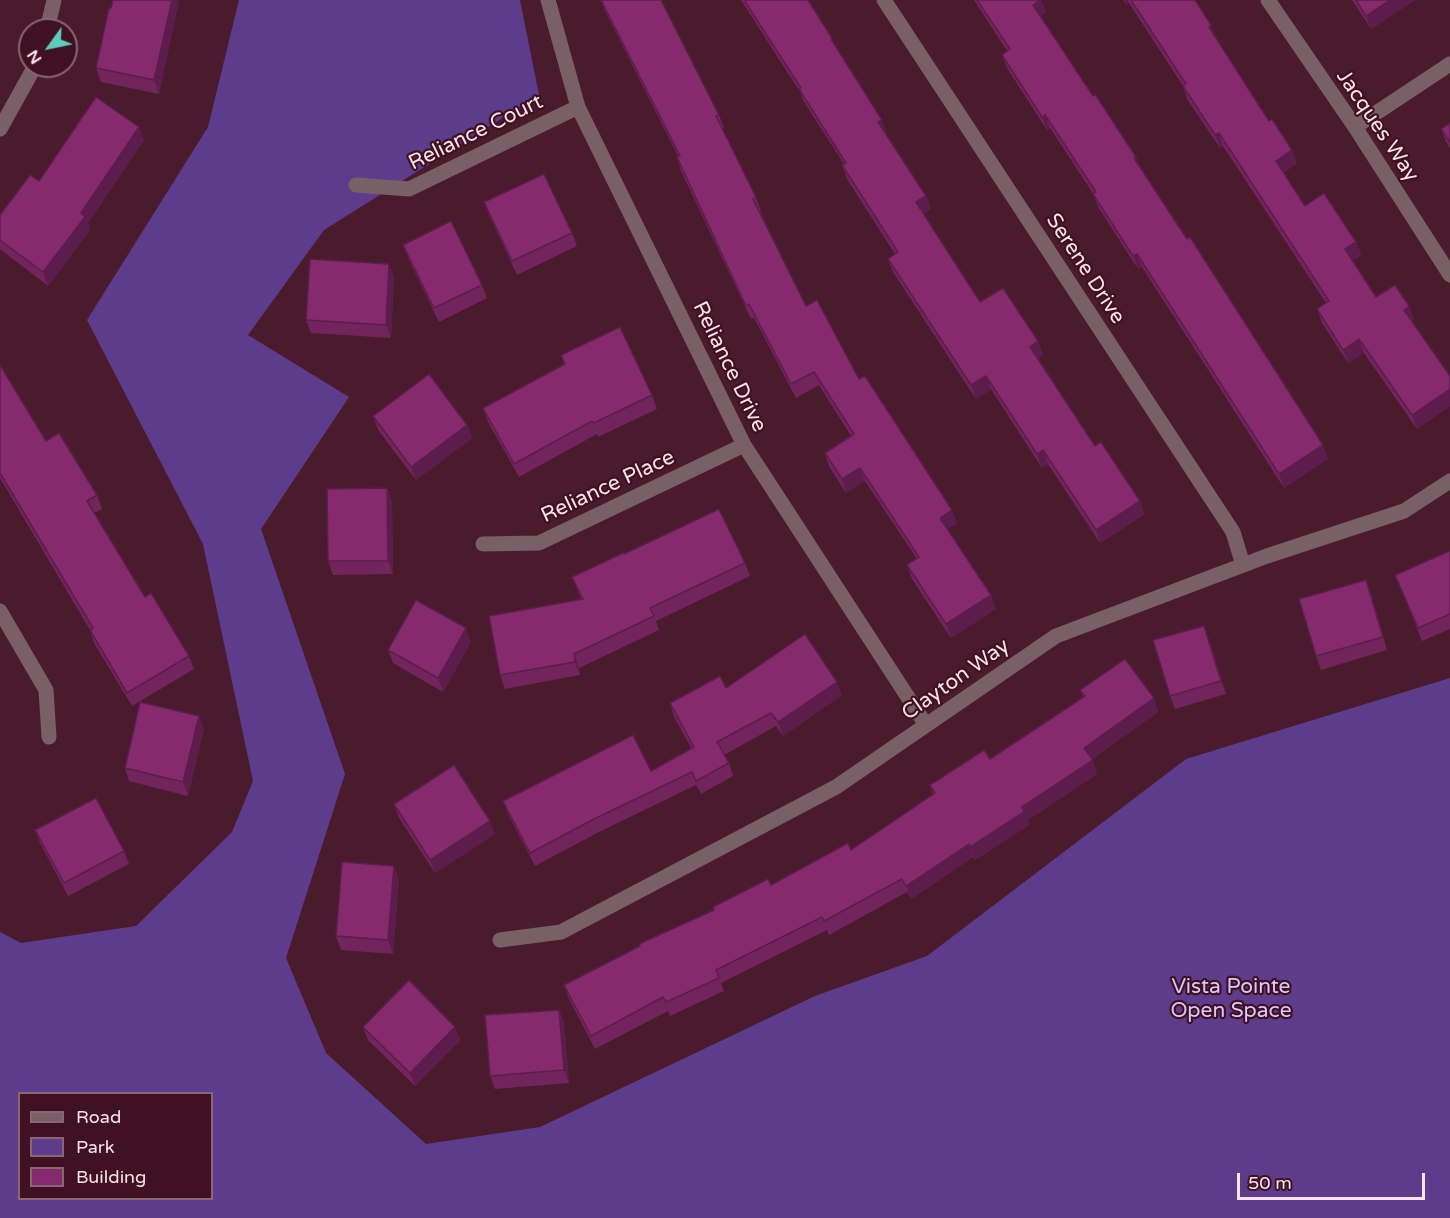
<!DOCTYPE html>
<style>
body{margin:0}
#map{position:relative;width:1450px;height:1218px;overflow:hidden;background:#4a1b2c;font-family:"Varela Round",sans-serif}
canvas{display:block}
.legend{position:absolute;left:18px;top:1092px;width:195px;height:108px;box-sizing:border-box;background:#3f1122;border:2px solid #8b6572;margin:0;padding:8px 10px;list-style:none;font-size:18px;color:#fce2e9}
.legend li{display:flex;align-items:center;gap:12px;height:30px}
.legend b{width:30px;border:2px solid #8b6572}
.north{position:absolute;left:18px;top:18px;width:60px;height:60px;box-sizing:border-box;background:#3f1122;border:2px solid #8b6572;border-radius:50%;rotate:237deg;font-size:16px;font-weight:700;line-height:24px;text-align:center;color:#fce2e9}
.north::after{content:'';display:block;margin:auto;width:21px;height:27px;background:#5ccebb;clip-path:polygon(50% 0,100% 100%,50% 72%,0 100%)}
.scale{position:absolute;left:1237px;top:1173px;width:188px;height:27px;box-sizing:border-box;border:3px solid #fce2e9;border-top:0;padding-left:8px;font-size:18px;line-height:21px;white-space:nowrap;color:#fce2e9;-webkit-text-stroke:4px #3f1122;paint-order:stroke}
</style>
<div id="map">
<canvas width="1450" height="1218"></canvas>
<ul class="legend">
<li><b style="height:8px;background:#786066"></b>Road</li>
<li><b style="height:16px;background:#5d3d8b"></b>Park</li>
<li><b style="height:16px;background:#852a6c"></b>Building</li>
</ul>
<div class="north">N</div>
<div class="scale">50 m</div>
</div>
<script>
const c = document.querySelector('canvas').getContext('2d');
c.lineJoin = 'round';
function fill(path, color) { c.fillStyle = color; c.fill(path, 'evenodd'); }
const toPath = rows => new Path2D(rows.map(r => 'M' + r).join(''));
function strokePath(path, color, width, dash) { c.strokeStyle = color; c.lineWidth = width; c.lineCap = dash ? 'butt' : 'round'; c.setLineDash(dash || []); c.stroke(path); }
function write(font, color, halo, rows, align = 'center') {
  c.font = font + ' "Varela Round",sans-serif'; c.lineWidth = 4.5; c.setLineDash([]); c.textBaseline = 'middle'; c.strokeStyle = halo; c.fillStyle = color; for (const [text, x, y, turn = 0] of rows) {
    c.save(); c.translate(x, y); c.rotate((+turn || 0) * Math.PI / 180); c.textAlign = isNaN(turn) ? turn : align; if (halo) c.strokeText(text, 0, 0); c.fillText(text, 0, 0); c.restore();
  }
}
fill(toPath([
 [239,0,520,0,539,95,324,230,248,335,349,397,261,529,345,774,286,958,326,1053,426,1144,540,1127,815,996,927,956,1186,759,1450,678,1450,1218,0,1218,0,932,21,943,136,926,232,832,253,781,203,544,87,320,208,127],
 [20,1094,212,1094,212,1198,20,1198]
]), '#5d3d8b');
strokePath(toPath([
 [548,0,578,107,744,445,926,725],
 [884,0,1233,532,1243,565],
 [1268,0,1355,127,1450,275],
 [47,30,54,0],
 [1355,127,1450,64],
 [0,129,35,66],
 [356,185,409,189,578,107],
 [483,544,539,543,744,445],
 [0,611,46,690,49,737],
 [500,940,561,932,836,787,1056,636,1267,556,1404,511,1450,481]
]), '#786066', 15);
fill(toPath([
 [179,0,159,94,101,82,96,68,111,8],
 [601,0,719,115,724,128,722,129,756,197,761,211,760,211,806,306,859,379,957,523,947,529,996,609,951,638,912,579,907,565,917,559,865,481,846,493,829,466,825,453,851,436,819,385,796,398,754,318,751,319,681,171,677,157,678,156,605,11],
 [741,0,808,0,832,38,835,47,887,133,885,134,926,196,931,209,923,214,980,302,1038,341,1043,355,1038,358,1095,446,1145,514,1100,543,1048,464,1042,468,991,389,976,399,893,272,888,259,895,254,847,179,842,165,844,164,804,102,800,92],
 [974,0,1041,0,1046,13,1041,16,1093,96,1136,157,1141,169,1328,459,1284,488,1142,267,1138,269,1098,207,1094,195,1050,128,1047,130,1007,68,1002,55,1007,51],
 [1123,0,1195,0,1216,39,1297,163,1283,173,1305,206,1356,242,1361,255,1353,261,1376,297,1409,306,1414,320,1412,321,1450,376,1450,406,1417,429,1364,353,1348,363,1322,323,1317,309,1326,303,1223,146,1220,148,1187,99,1183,86,1129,3,1126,5],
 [1352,0,1415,0,1371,29],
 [1450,123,1450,148,1446,142,1441,129],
 [144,140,88,223,90,230,48,286,0,249,0,215,39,181],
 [484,202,572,233,577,246,517,275,489,215],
 [403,245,482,285,487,298,439,322,408,258],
 [394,277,391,338,311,333,306,320],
 [561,355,652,395,657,409,598,437,597,434,519,477,488,422,483,408,564,364],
 [0,365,46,441,97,495,102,509,94,513,145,597,189,656,194,669,132,706,94,643,90,630,0,478],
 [373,416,467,425,472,438,416,480,378,430],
 [387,488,392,502,393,574,333,575,328,561],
 [1450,551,1450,629,1422,641,1395,575],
 [624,554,745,563,750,576,656,621,659,630,579,668,580,675,505,689,500,675,581,599,572,577],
 [1366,580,1371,593,1387,650,1321,670,1316,656],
 [1209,639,1226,694,1175,709,1170,696],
 [471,642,443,692,393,663,388,650],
 [726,688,842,695,783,736,776,726,724,755,729,763,733,776,701,794,696,785,599,832,535,866,508,814,503,801,651,771,692,749,674,717,670,703],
 [1080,690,1154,698,1158,712,1092,759,1097,774,1028,820,1029,825,975,860,973,857,911,899,907,892,829,935,827,930,721,983,724,991,670,1016,668,1011,595,1049,569,999,564,985,640,946,851,850,933,795,930,785,990,759,1083,697],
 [204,729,188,796,129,781,125,768],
 [394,804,495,834,435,873,399,818],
 [35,830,124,851,129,864,68,896,40,843],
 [399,879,393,954,341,950,336,936],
 [559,1010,564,1023,569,1083,495,1089,490,1076],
 [363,1027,455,1027,460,1040,415,1086,368,1040]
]), '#72245d');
fill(toPath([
 [172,0,179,0,159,94,154,80],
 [1041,0,1046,13,1038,18,1033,5],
 [1124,0,1128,0,1129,3,1126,5],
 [1390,0,1415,0,1371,29,1366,16],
 [1211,25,1216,39,1209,27],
 [1045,115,1050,128,1047,130,1042,117],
 [882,120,887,133,883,136,878,122],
 [139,127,144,140,88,223,90,230,48,286,43,272,81,213],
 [1219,133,1223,146,1220,148,1215,135],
 [1292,150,1297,163,1280,175,1276,161],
 [1136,157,1141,170,1134,158],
 [926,196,931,209,920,216,916,202],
 [1356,242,1361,255,1350,263,1345,249],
 [1137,254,1142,267,1138,269,1133,256],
 [389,264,394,277,391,338,386,325],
 [1409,306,1414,320,1409,323,1404,310],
 [1359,339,1364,353,1348,363,1343,350],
 [1038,341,1043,355,1035,360,1030,347],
 [986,376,991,389,976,399,971,385],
 [1450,389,1450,406,1417,429,1412,415],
 [467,425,472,438,416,480,411,467],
 [1323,445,1328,459,1284,488,1279,474],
 [1043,450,1048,464,1042,468,1037,454],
 [860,468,865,481,846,493,842,479],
 [387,488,392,502,393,574,388,561],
 [1140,501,1145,514,1100,543,1096,530],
 [952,510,957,523,945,531,940,518],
 [1366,580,1371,593,1387,650,1383,637],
 [991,595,996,609,951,638,946,624],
 [1204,626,1209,639,1226,694,1221,681],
 [466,628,471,642,443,692,438,678],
 [574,654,579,668,580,675,575,662],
 [837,682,842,695,783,736,778,722],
 [1154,698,1158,712,1089,761,1084,748],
 [199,716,204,729,188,796,183,782],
 [1093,760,1097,774,1028,820,1029,825,975,860,970,847,1022,807],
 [490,821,495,834,435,873,430,860],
 [969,844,973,857,911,899,906,886],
 [394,866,399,879,393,954,388,940],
 [559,1010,564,1023,569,1083,564,1070],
 [455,1027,460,1040,415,1086,410,1073]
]), '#5d1d4c');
const building = toPath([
 [113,0,172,0,154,80,96,68,109,8,111,8,113,0],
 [601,0,661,0,719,115,716,116,756,197,753,199,806,306,817,300,859,379,865,376,952,510,940,518,991,595,946,624,907,565,919,557,860,468,842,479,825,453,854,434,814,372,791,384,749,304,746,306,677,157,680,156,601,0],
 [744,0,808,0,832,38,831,39,882,120,878,122,926,196,916,202,980,302,1003,288,1038,341,1030,347,1095,446,1101,442,1140,501,1096,530,1043,450,1037,454,986,376,971,385,888,259,898,252,842,165,846,163,799,89,801,88,744,0],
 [977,0,1040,0,1033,5,1093,96,1095,94,1136,157,1134,158,1187,239,1190,237,1323,445,1279,474,1137,254,1133,256,1093,194,1096,192,1045,115,1042,117,1002,55,1010,49,977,0],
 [1131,0,1195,0,1211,25,1209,27,1269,121,1272,119,1292,150,1276,161,1305,206,1324,193,1356,242,1345,249,1376,297,1395,285,1409,306,1404,310,1450,376,1450,389,1412,415,1359,339,1343,350,1317,309,1329,301,1219,133,1215,135,1183,86,1186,84,1131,0],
 [1356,0,1390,0,1366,16,1356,0],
 [96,97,139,127,81,213,85,217,43,272,0,240,0,215,30,175,39,181,96,97],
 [1450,123,1450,142,1441,129,1450,123],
 [544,174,572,233,512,261,484,202,544,174],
 [451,221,482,285,434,308,403,245,451,221],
 [310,259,389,264,386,325,306,320,310,259],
 [620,327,652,395,594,423,592,421,514,464,483,408,565,364,561,355,620,327],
 [0,365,46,441,59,433,97,495,87,501,145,597,151,593,189,656,127,693,90,630,93,628,0,473,0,365],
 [429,374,467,425,411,467,373,416,429,374],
 [387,488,388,561,328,561,327,489,387,488],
 [719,509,745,563,650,608,654,616,574,654,575,662,500,675,489,616,583,599,572,577,623,553,624,554,719,509],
 [1450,551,1450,614,1418,628,1395,575,1450,551],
 [1366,580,1383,637,1316,656,1299,599,1366,580],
 [416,600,466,628,438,678,388,650,416,600],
 [1204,626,1221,681,1170,696,1153,640,1204,626],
 [805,634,837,682,778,722,771,713,717,742,729,763,696,781,692,772,594,819,530,853,503,801,633,735,651,771,694,747,670,703,720,676,726,688,805,634],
 [1125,659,1154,698,1084,748,1093,760,1022,807,1024,812,970,847,969,844,906,886,902,879,824,921,822,917,716,970,719,978,666,1002,663,997,591,1036,564,985,640,946,639,944,714,910,713,907,768,879,771,885,848,843,851,850,935,793,930,785,984,750,990,759,1085,696,1080,690,1125,659],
 [140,702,199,716,183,782,125,768,140,702],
 [454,765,490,821,430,860,394,804,454,765],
 [96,798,124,851,64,883,35,830,96,798],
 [342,862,394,866,388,940,336,936,342,862],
 [409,980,455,1027,410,1073,363,1027,409,980],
 [559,1010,564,1070,490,1076,485,1015,559,1010]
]);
fill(building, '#852a6c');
strokePath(building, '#5d1d4c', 1.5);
write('21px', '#fce2e9', '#3f1122', [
 ["Jacques Way",1377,126,56],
 ["Reliance Court",476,133,-26],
 ["Serene Drive",1085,269,57],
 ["Reliance Drive",729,367,64],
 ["Reliance Place",608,487,-25],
 ["Clayton Way",956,680,-35]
]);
write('21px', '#d9c8fa', '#3f1122', [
 ["Vista Pointe",1231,987],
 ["Open Space",1231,1011]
]);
</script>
